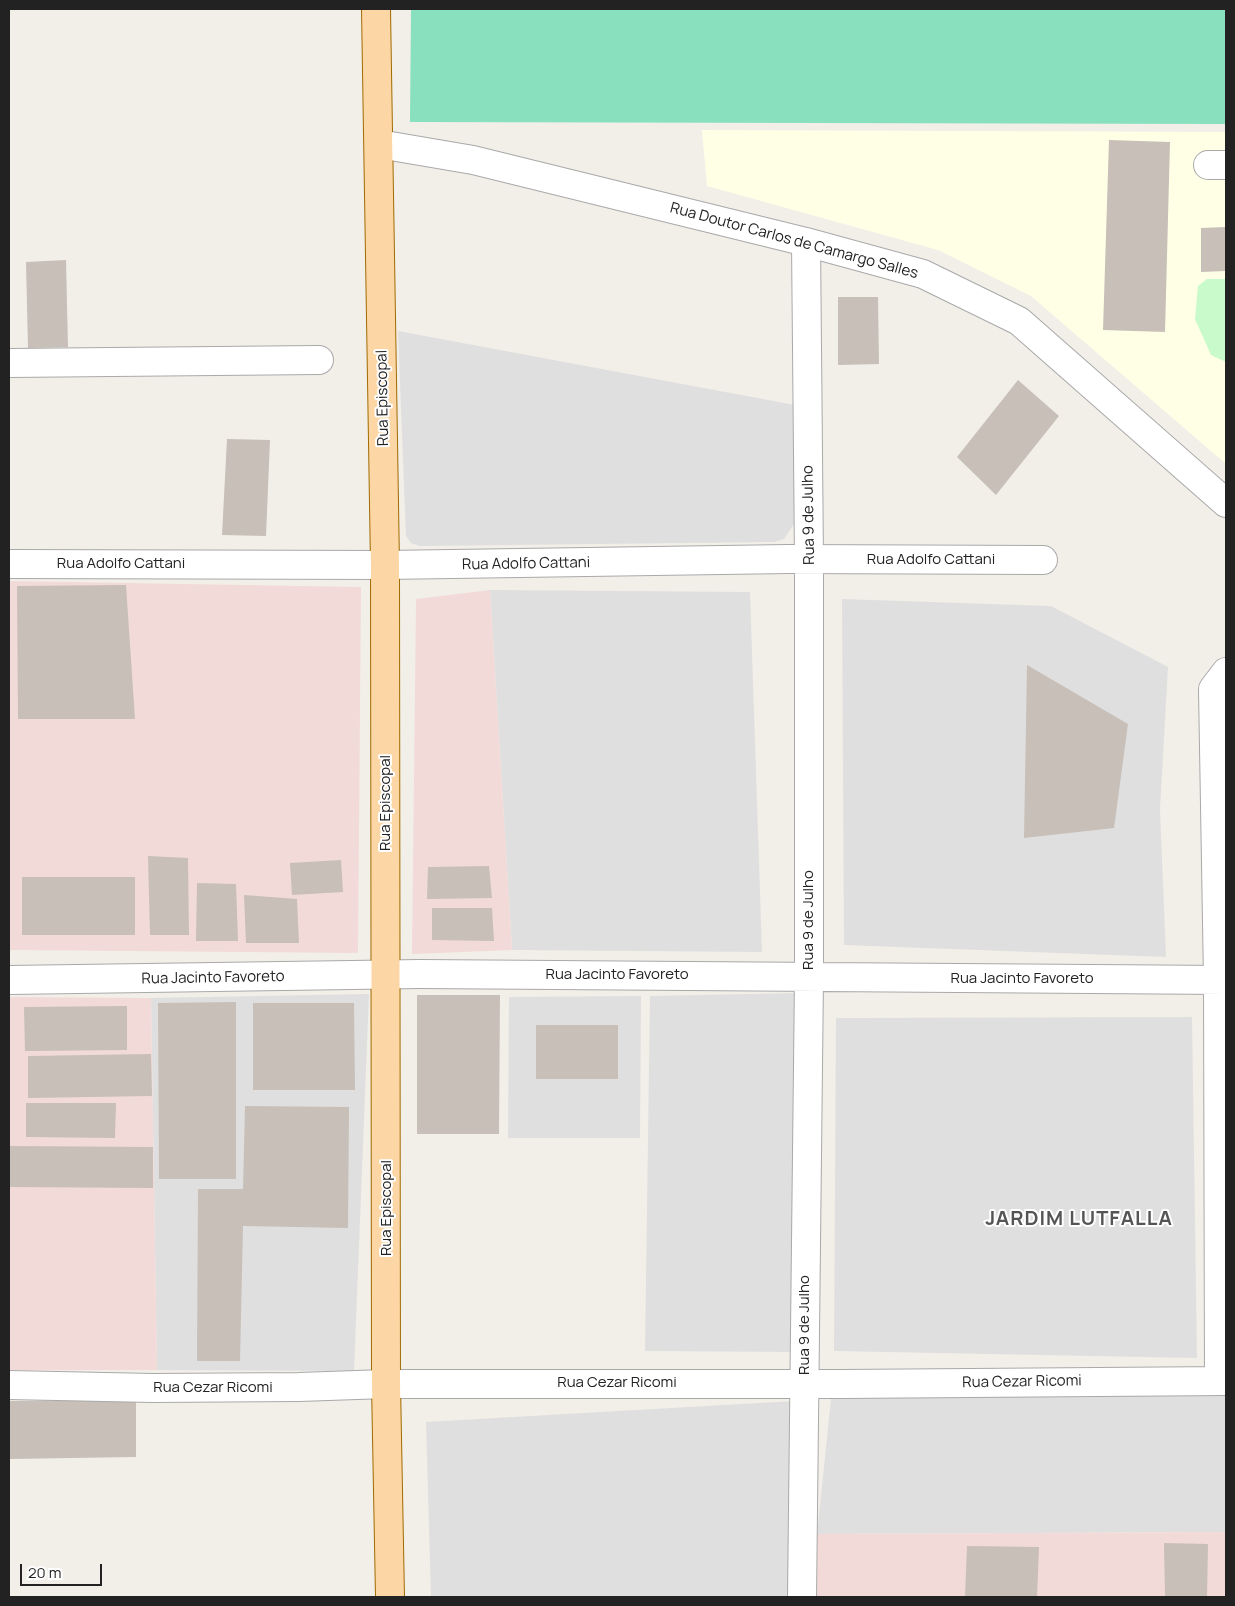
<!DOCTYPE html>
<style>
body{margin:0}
#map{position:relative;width:1235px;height:1606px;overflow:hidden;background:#f2efe9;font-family:Manrope,sans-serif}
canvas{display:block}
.frame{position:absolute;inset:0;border:10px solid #222;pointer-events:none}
.scale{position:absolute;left:20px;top:1564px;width:82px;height:22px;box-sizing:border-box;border:2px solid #222;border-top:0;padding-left:6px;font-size:15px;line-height:18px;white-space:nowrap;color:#222;-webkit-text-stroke:4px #fff;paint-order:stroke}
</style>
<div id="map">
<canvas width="1235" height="1606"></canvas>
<div class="frame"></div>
<div class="scale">20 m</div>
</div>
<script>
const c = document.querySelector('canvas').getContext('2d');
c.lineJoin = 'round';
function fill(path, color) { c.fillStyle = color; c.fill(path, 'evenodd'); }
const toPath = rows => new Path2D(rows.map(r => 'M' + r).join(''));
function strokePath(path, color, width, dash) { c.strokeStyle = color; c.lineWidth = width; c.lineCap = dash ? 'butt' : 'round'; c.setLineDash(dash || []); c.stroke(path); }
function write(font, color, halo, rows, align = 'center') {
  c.font = font + ' Manrope,sans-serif'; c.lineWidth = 4; c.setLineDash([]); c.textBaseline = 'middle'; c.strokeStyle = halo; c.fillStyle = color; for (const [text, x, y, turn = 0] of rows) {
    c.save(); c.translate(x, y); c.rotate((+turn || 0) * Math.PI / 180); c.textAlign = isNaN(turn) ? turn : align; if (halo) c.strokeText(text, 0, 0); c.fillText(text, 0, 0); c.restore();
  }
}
fill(toPath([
 [398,331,795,405,794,524,784,539,774,542,420,546,411,543,406,536],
 [490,590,750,592,762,952,512,950],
 [842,599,1051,606,1168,667,1160,809,1166,957,844,945],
 [800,993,796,1352,645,1351,650,996],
 [369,994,354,1371,157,1370,151,998],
 [641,996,640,1138,508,1138,509,997],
 [1192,1017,1197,1358,834,1351,836,1018],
 [1226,1381,1226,1532,817,1534,831,1399],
 [794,1401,789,1597,431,1597,426,1422]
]), '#e0dfdf');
fill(toPath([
 [9,581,361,587,358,953,9,950],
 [490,590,512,950,412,954,416,599],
 [9,997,151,998,157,1370,9,1370],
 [1226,1532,1226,1597,815,1597,817,1534]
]), '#f2dad9');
fill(toPath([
 [702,130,1226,132,1226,464,1031,296,938,250,707,186]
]), '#ffffe5');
fill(toPath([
 [1207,279,1226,279,1226,362,1211,355,1195,319,1198,286]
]), '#c8facc');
fill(toPath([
 [411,9,1226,9,1226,124,410,122]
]), '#88e0be');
fill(toPath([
 [1109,140,1170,142,1165,332,1103,330],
 [1226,227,1226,271,1201,272,1201,228],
 [66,260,68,347,28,348,26,262],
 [838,297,878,297,879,364,838,365],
 [1018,380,1059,416,996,495,957,457],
 [227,439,270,440,266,536,222,535],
 [126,585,135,719,18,719,17,586],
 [1027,665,1128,724,1114,828,1024,838],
 [148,856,188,858,189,935,150,935],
 [341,860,343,892,292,895,290,863],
 [489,866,492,898,427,899,428,867],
 [22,877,135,877,135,935,22,935],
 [197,883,236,884,238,941,196,941],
 [244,895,297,899,299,943,246,943],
 [432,908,492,908,494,941,432,940],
 [417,995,500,995,499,1134,417,1134],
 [236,1002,236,1179,159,1179,158,1003],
 [253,1003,354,1003,355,1090,253,1090],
 [127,1006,127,1050,25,1051,24,1007],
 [536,1025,618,1025,618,1079,536,1079],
 [151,1054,152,1096,28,1098,28,1056],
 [26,1103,116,1103,115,1138,26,1137],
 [245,1106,349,1107,348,1228,243,1226,240,1361,197,1361,198,1189,243,1189],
 [9,1146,153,1147,153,1188,9,1187],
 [136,1400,136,1457,9,1459,9,1401],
 [1164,1543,1208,1544,1207,1597,1165,1597],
 [967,1546,1039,1547,1037,1597,965,1597]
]), '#c7bfb8');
const minor = toPath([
 [379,144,473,160,806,242,923,274,1019,321,1226,503],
 [1208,165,1226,165],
 [9,363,319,360],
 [9,564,385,565,789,559,1043,560],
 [9,980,420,974,1226,980],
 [1219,1380,1218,980,1213,689,1226,672],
 [9,1385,153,1388,299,1387,386,1384,843,1384,1226,1381],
 [802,1597,809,977,809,560,806,242]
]);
const major = toPath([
 [376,9,385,565,386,1384,390,1597]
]);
strokePath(minor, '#a9a9a9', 30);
strokePath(major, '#a06b00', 30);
strokePath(minor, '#fff', 28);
strokePath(major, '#fcd6a4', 28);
write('15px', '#222', '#fff', [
 ["Rua Doutor Carlos de Camargo Salles",794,241,15],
 ["Rua Episcopal",383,398,-91],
 ["Rua 9 de Julho",809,515,-91],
 ["Rua Adolfo Cattani",931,560],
 ["Rua Adolfo Cattani",121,564],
 ["Rua Adolfo Cattani",526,564,-1],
 ["Rua Episcopal",386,803,-90],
 ["Rua 9 de Julho",809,920,-90],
 ["Rua Jacinto Favoreto",617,975],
 ["Rua Jacinto Favoreto",213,978,-1],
 ["Rua Jacinto Favoreto",1022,979],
 ["Rua Episcopal",387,1208,-90],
 ["Rua 9 de Julho",805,1325,-90],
 ["Rua Cezar Ricomi",1022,1382,-1],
 ["Rua Cezar Ricomi",617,1383],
 ["Rua Cezar Ricomi",213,1388]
]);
c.letterSpacing = '1px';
write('bold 20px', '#555', '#fff', [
 ["JARDIM LUTFALLA",1079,1219]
]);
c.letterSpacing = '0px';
</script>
